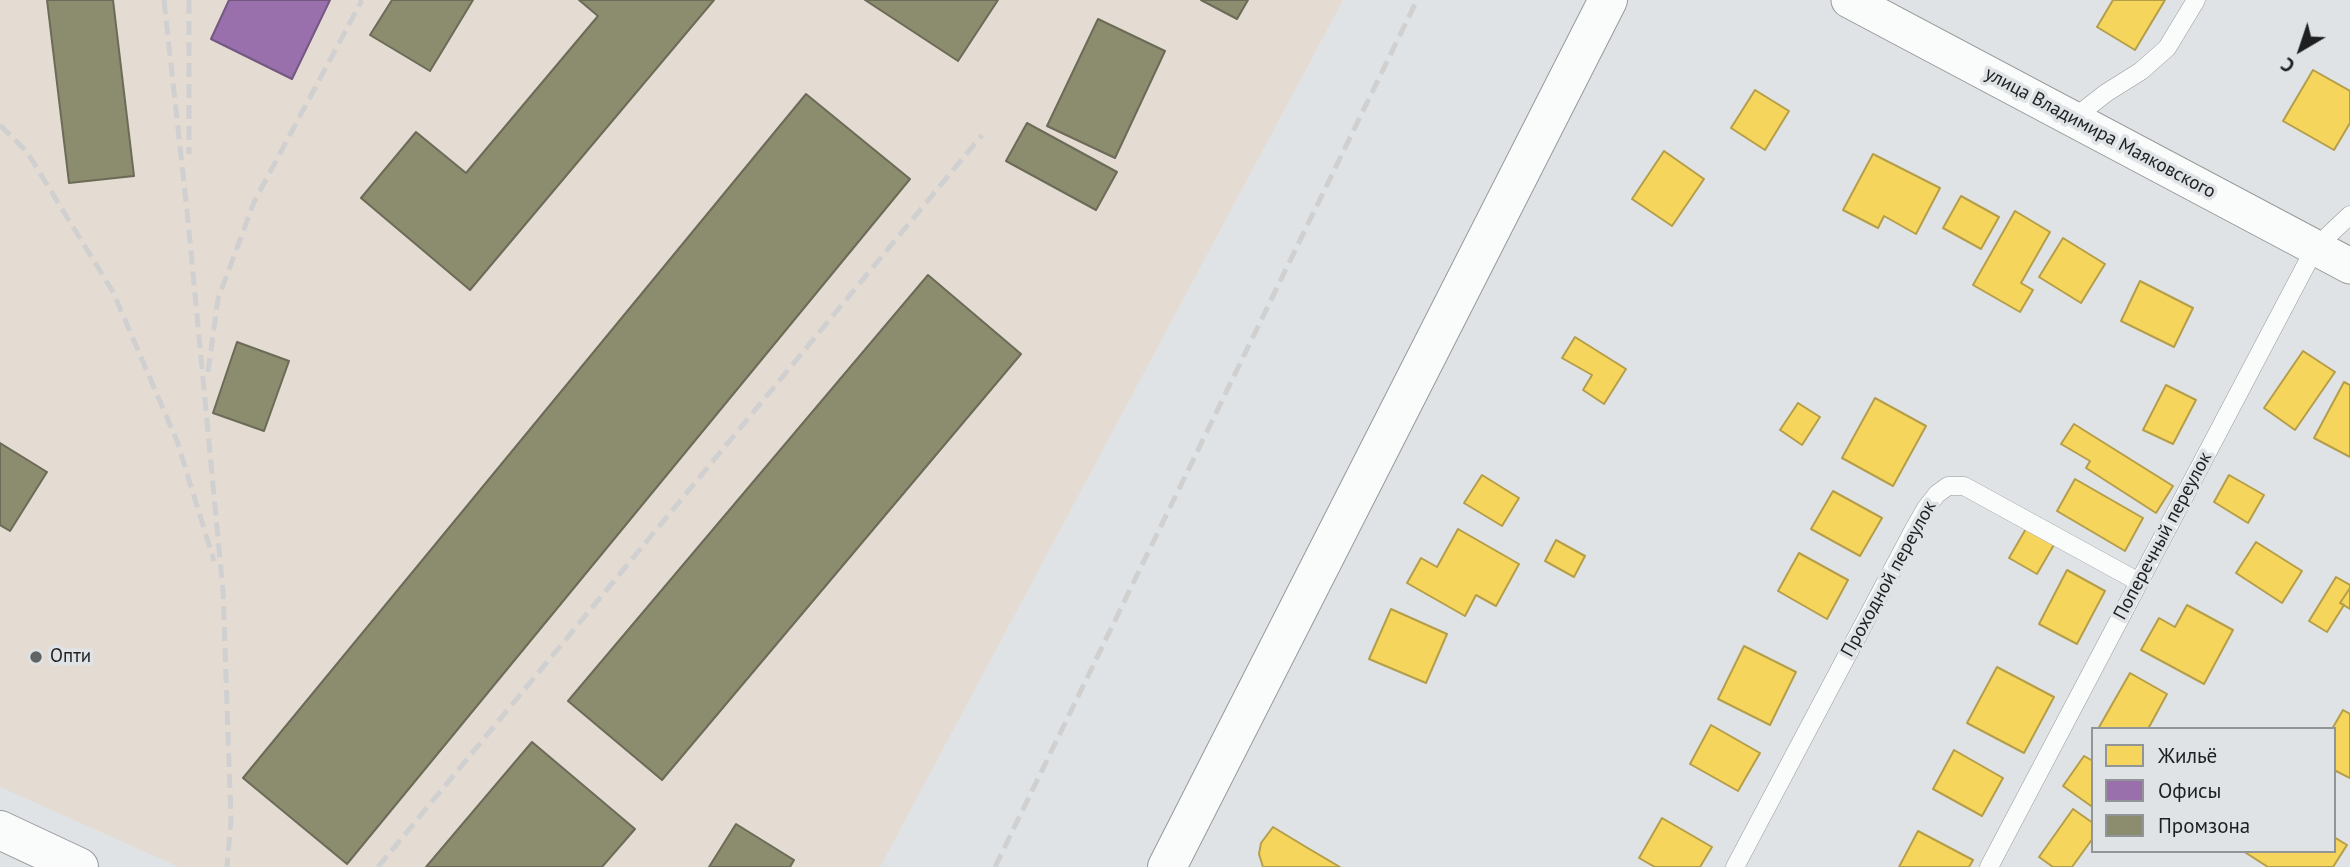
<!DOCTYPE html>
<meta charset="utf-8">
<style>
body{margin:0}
#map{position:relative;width:2350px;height:867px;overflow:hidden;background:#e0e3e5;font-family:"PT Sans",sans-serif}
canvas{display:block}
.legend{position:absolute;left:2091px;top:727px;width:245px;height:126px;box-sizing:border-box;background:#dfe3e6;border:2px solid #919597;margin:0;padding:9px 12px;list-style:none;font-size:21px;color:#1d1f20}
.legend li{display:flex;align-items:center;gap:14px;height:35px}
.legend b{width:35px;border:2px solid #919597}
.north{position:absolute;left:2266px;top:14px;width:70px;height:70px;-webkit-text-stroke:5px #dfe3e6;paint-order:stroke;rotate:219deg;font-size:19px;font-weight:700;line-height:28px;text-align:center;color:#1d1f20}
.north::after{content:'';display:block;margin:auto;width:24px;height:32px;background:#1d1f20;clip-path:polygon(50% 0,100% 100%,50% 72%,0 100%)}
</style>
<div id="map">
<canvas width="2350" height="867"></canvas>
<ul class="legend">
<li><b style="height:19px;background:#f6d55c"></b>Жильё</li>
<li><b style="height:19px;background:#9970ab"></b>Офисы</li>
<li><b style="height:19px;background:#8c8c6e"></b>Промзона</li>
</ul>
<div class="north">С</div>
</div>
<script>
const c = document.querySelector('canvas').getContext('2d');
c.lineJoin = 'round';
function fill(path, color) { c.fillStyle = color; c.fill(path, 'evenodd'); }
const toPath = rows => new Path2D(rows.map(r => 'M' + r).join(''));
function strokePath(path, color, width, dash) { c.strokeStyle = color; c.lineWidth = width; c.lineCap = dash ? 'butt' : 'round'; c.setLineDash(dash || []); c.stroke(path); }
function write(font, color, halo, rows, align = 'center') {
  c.font = font + ' "PT Sans",sans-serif'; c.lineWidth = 7; c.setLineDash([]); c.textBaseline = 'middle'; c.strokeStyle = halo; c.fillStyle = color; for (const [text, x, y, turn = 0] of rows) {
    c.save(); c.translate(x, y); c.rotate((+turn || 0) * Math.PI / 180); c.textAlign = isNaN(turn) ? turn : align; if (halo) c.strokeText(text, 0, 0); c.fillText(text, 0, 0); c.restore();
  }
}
fill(toPath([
 [0,0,1343,0,880,867,179,867,0,787]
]), '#e4dbd3');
const homes = toPath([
 [2113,0,2165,0,2135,50,2097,27,2113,0],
 [2313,70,2350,91,2350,123,2334,150,2283,121,2313,70],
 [1755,90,1789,111,1765,150,1731,128,1755,90],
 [1664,151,1704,179,1672,226,1632,199,1664,151],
 [1873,154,1940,188,1916,234,1884,216,1878,228,1843,210,1873,154],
 [1961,196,1999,217,1981,249,1943,228,1961,196],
 [2015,211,2050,232,2021,283,2033,290,2020,312,1973,285,2015,211],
 [2063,238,2105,264,2081,303,2039,277,2063,238],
 [2140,281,2193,308,2174,347,2121,321,2140,281],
 [1575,337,1626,369,1604,404,1583,390,1592,375,1562,358,1575,337],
 [2303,351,2335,372,2295,430,2264,408,2303,351],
 [2344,382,2350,385,2350,457,2314,438,2344,382],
 [2166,385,2196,400,2173,444,2143,430,2166,385],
 [1875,398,1926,426,1893,486,1842,458,1875,398],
 [1798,403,1820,417,1802,445,1780,430,1798,403],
 [2074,424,2173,486,2156,513,2086,468,2090,461,2061,444,2074,424],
 [1482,475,1519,498,1502,526,1464,503,1482,475],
 [2229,475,2264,495,2248,523,2214,502,2229,475],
 [2075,479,2143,518,2125,551,2057,511,2075,479],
 [1833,491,1882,518,1860,556,1811,529,1833,491],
 [2027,527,2055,543,2037,574,2009,558,2027,527],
 [1458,529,1519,564,1496,606,1476,595,1465,616,1407,583,1421,558,1437,567,1458,529],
 [1556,540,1585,556,1574,577,1545,561,1556,540],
 [2256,542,2302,571,2282,603,2236,573,2256,542],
 [1799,553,1848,580,1827,619,1778,591,1799,553],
 [2067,570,2105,591,2077,644,2039,624,2067,570],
 [2336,577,2350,585,2350,588,2340,603,2344,605,2327,632,2309,621,2336,577],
 [2350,588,2350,609,2340,603,2350,588],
 [2187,605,2233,630,2204,684,2141,650,2159,618,2175,627,2187,605],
 [1391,609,1447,634,1426,683,1369,659,1391,609],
 [1744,646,1796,672,1770,725,1718,699,1744,646],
 [1997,667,2054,697,2024,753,1967,723,1997,667],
 [2130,673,2167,694,2148,729,2098,729,2130,673],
 [2343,710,2350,714,2350,778,2334,770,2334,729,2332,729,2343,710],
 [1711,725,1760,753,1738,791,1690,764,1711,725],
 [1954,750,2003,778,1982,816,1933,789,1954,750],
 [2084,756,2093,761,2093,803,2091,806,2063,786,2084,756],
 [2073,809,2093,823,2093,838,2072,867,2053,867,2039,857,2073,809],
 [1662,818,1712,847,1700,867,1655,867,1639,858,1662,818],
 [1273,827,1306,847,1340,867,1263,867,1259,854,1261,843,1273,827],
 [1918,831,1973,860,1969,867,1899,867,1918,831],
 [2334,837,2347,845,2333,867,2268,867,2243,851,2334,851,2334,837]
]);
fill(homes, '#f6d55c');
strokePath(homes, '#b59e4a', 2);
const offices = toPath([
 [229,0,330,0,292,79,211,39,229,0]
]);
fill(offices, '#9970ab');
strokePath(offices, '#745881', 2);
const industry = toPath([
 [47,0,113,0,134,176,69,183,47,0],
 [392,0,473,0,430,71,370,35,392,0],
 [579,0,714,0,470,290,361,198,416,132,466,173,598,16,579,0],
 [865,0,998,0,958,61,865,0],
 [1201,0,1248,0,1237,19,1201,0],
 [1098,19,1165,51,1115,158,1047,126,1098,19],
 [806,94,910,179,347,864,243,778,806,94],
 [1027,123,1117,172,1096,210,1006,161,1027,123],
 [928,275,1021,354,662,780,568,701,928,275],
 [237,342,289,361,264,431,213,413,237,342],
 [0,443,47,472,10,531,0,525,0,443],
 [532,742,635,829,602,867,426,867,532,742],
 [736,824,794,860,790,867,709,867,736,824]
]);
fill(industry, '#8c8c6e');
strokePath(industry, '#6b6b57', 2);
const lane = toPath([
 [2074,118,2106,93,2141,71,2167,48,2196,0],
 [1735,867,1913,531,1926,508,1937,494,1948,486,1964,486,2139,582],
 [1989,867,2315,248,2350,215]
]);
const street = toPath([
 [1849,0,2350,266]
]);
const secondary = toPath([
 [0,830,79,867],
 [1167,867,1608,0]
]);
strokePath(lane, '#97999a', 19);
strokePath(street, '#97999a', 37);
strokePath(secondary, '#97999a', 40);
strokePath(lane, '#fafbfb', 18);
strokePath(street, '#fafbfb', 35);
strokePath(secondary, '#fafbfb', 38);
strokePath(toPath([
 [164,0,188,220,223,591,231,820,227,867],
 [189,0,189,154],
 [0,125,27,152,113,292,177,441,214,561],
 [208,372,218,299,254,202,362,0],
 [378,867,982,135],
 [995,867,1417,0]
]), '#d0d0d1', 5, [14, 7]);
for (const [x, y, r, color] of [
 [36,657,7,"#616465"]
]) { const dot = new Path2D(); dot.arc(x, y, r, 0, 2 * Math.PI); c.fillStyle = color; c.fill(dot); strokePath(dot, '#dfe3e6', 2.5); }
write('19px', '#1d1f20', '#dfe3e6', [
 ["улица Владимира Маяковского",2100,133,28],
 ["Поперечный переулок",2163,536,-62],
 ["Проходной переулок",1889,579,-61]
]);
write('19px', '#1d1f20', '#dfe3e6', [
 ["Опти",50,657]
], 'left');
</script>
